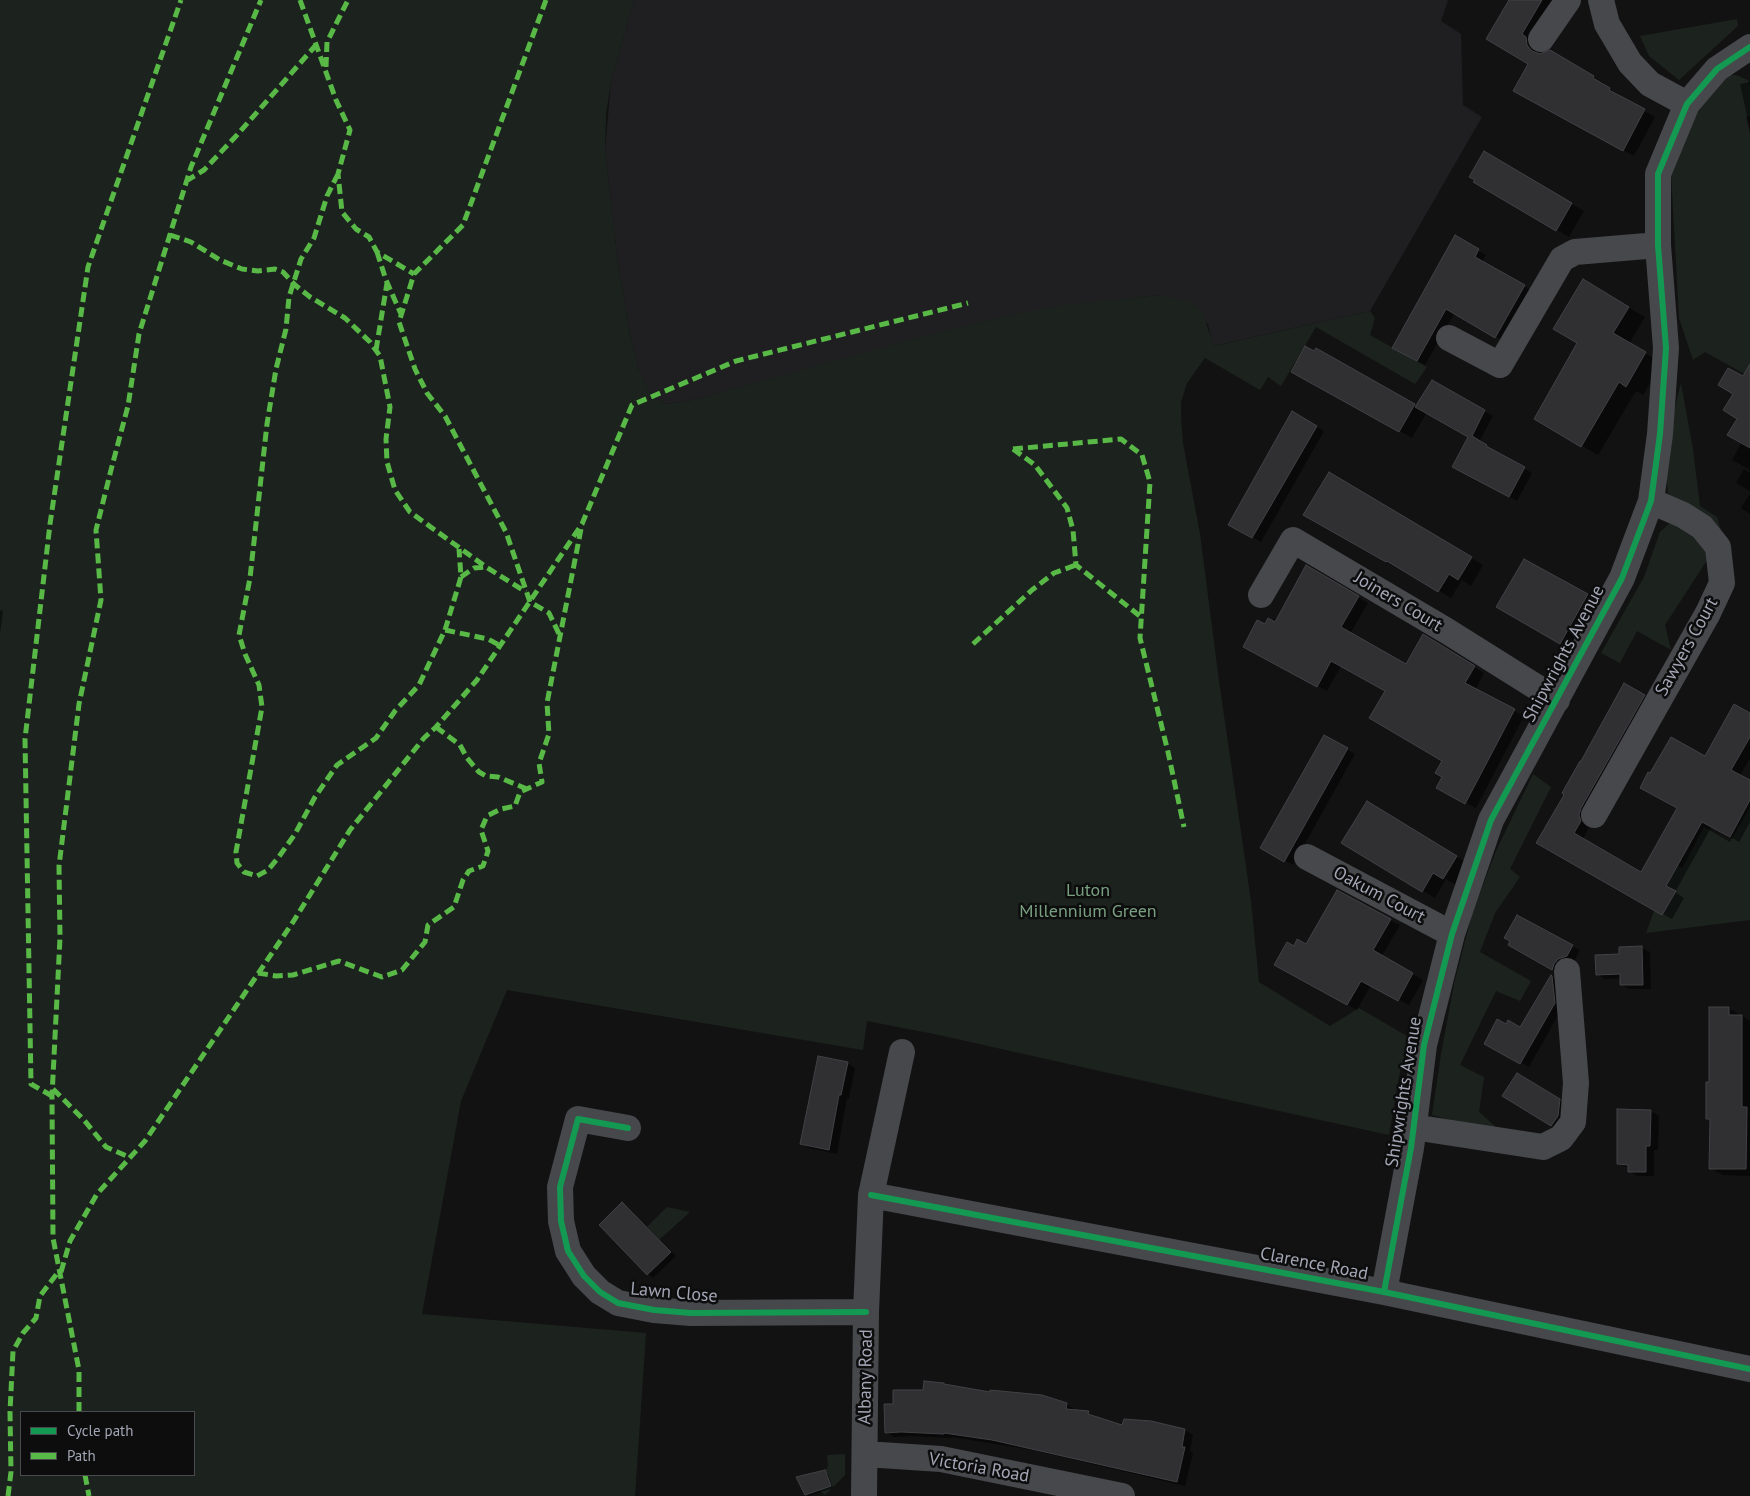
<!DOCTYPE html>
<style>
body{margin:0}
#map{position:relative;width:1750px;height:1496px;overflow:hidden;background:#121213;font-family:"PT Sans",sans-serif}
canvas{display:block}
.legend{position:absolute;left:20px;top:1411px;width:175px;height:65px;box-sizing:border-box;background:#0d0d0e;border:1px solid #494a50;margin:0;padding:6px 9px;list-style:none;font-size:15px;color:#a3a6b4}
.legend li{display:flex;align-items:center;gap:10px;height:25px}
.legend b{width:25px;border:1px solid #494a50}
</style>
<div id="map">
<canvas width="1750" height="1496"></canvas>
<ul class="legend">
<li><b style="height:6px;background:#139951"></b>Cycle path</li>
<li><b style="height:6px;background:#58b947"></b>Path</li>
</ul>
</div>
<script>
const c = document.querySelector('canvas').getContext('2d');
c.lineJoin = 'round';
function fill(path, color) { c.fillStyle = color; c.fill(path, 'evenodd'); }
const toPath = rows => new Path2D(rows.map(r => 'M' + r).join(''));
function strokePath(path, color, width, dash) { c.strokeStyle = color; c.lineWidth = width; c.lineCap = dash ? 'butt' : 'round'; c.setLineDash(dash || []); c.stroke(path); }
function write(font, color, halo, rows, align = 'center') {
  c.font = font + ' "PT Sans",sans-serif'; c.lineWidth = 5; c.setLineDash([]); c.textBaseline = 'middle'; c.strokeStyle = halo; c.fillStyle = color; for (const [text, x, y, turn = 0] of rows) {
    c.save(); c.translate(x, y); c.rotate((+turn || 0) * Math.PI / 180); c.textAlign = isNaN(turn) ? turn : align; if (halo) c.strokeText(text, 0, 0); c.fillText(text, 0, 0); c.restore();
  }
}
fill(toPath([
 [634,0,1448,0,1441,21,1461,34,1463,105,1482,117,1370,311,1213,346,1208,324,1160,295,1079,304,982,322,688,401,666,404,651,397,638,367,630,333,618,263,605,151,611,82]
]), '#1f1f21');
fill(toPath([
 [0,0,634,0,611,82,606,114,605,151,618,263,630,333,638,367,651,396,666,404,688,401,932,334,1010,315,1062,305,1160,295,1188,301,1199,308,1203,314,1214,346,1370,311,1375,318,1370,335,1427,367,1415,384,1316,327,1281,386,1268,377,1260,390,1205,358,1187,383,1181,402,1181,419,1183,443,1200,534,1219,681,1251,901,1259,982,1330,1026,1359,1008,1412,1039,1401,1066,1389,1135,1238,1102,939,1035,867,1021,863,1050,507,990,461,1101,422,1314,646,1333,635,1496,0,1496],
 [21,1412,194,1412,194,1475,21,1475],
 [1737,19,1738,26,1679,80,1649,56,1640,36],
 [1726,75,1736,75,1748,80,1750,85,1750,116,1746,117,1750,134,1750,377,1705,352,1693,360,1679,318,1671,173,1690,124,1715,82],
 [1681,383,1693,449,1700,506,1717,517,1722,533,1685,511,1668,493,1666,473,1675,407],
 [1681,520,1713,551,1665,625,1671,650,1637,631,1620,663,1601,653,1644,577,1660,532,1671,522],
 [1533,774,1551,787,1510,869,1520,877,1495,913,1480,952,1531,981,1520,1001,1496,991,1460,1065,1484,1077,1479,1112,1495,1126,1493,1132,1432,1115,1441,1054,1454,984,1472,914,1496,851],
 [1750,807,1750,920,1646,933,1665,881,1676,865,1682,868,1704,827,1730,842],
 [667,1207,690,1212,659,1240,647,1227],
 [845,1454,845,1475,825,1495,818,1490,828,1465,827,1455]
]), '#1c231e');
fill(toPath([
 [1509,0,1556,0,1537,44,1538,53,1540,55,1550,52,1604,83,1603,85,1620,95,1619,97,1655,117,1634,156,1525,96,1529,64],
 [1750,82,1750,129,1740,84],
 [1484,153,1584,211,1569,237,1475,182],
 [1455,237,1486,255,1482,262,1532,291,1504,341,1455,312,1425,365,1394,347],
 [1583,281,1645,317,1629,344,1662,363,1643,395,1636,391,1598,455,1536,419,1579,343],
 [1316,349,1416,407,1432,382,1493,416,1479,442,1532,473,1517,501,1462,471,1469,436,1427,412,1412,438,1293,371],
 [1750,382,1750,470,1732,460,1742,442,1739,418],
 [1293,413,1324,431,1261,542,1230,525],
 [1744,469,1750,473,1750,491,1736,483],
 [1329,474,1483,565,1471,586,1462,580,1451,598,1400,567,1399,568,1305,515],
 [1749,495,1750,495,1750,514,1741,508],
 [1307,567,1368,603,1350,634,1407,666,1433,642,1484,673,1475,690,1524,716,1476,808,1448,793,1444,777,1443,761,1387,691,1341,666,1327,691,1254,652,1265,626,1276,624],
 [1560,579,1600,602,1572,650,1498,606],
 [0,610,3,611,0,634],
 [1625,685,1653,701,1583,839,1642,873,1750,714,1750,758,1740,776,1750,782,1750,822,1739,842,1712,826,1675,892,1684,898,1672,919,1538,843],
 [1324,736,1355,754,1293,865,1261,847],
 [1380,810,1469,864,1456,885,1446,879,1435,898,1343,843],
 [1390,920,1400,925,1382,956,1423,980,1409,1005,1371,985,1357,1010,1276,965,1295,947,1307,946],
 [1509,944,1572,946,1580,950,1575,960,1566,963,1561,973],
 [1642,948,1650,952,1651,989,1629,989,1621,984,1621,978,1605,979,1597,974,1621,956],
 [1551,977,1560,982,1562,1008,1529,1067,1486,1043,1506,1026,1521,1029],
 [1729,1008,1750,1021,1750,1176,1723,1175,1710,1168,1711,1120,1707,1118,1710,1083],
 [847,1063,855,1068,849,1099,847,1098,837,1154,809,1148,801,1143],
 [1517,1075,1567,1105,1560,1130,1504,1096],
 [1651,1111,1659,1116,1658,1150,1654,1150,1654,1176,1637,1176,1629,1171,1629,1168,1618,1164],
 [622,1204,628,1207,676,1256,653,1278,648,1274],
 [948,1386,1066,1404,1074,1409,1074,1411,1088,1413,1123,1427,1151,1422,1185,1430,1193,1435,1190,1451,1193,1453,1185,1486,1032,1450,952,1437,952,1438,910,1436,894,1437,886,1432,894,1405,925,1392],
 [825,1472,828,1474,833,1488,810,1496,806,1494]
]), '#0007');
const building = toPath([
 [1509,0,1542,0,1522,34,1526,37,1527,45,1532,51,1540,54,1550,50,1594,76,1593,78,1610,88,1609,90,1645,109,1623,151,1513,91,1528,64,1486,39,1509,0],
 [1484,151,1572,203,1556,231,1473,182,1475,180,1469,177,1484,151],
 [1455,235,1479,249,1475,257,1525,285,1495,338,1446,309,1417,361,1392,348,1455,235],
 [1583,279,1629,307,1613,333,1646,352,1626,387,1619,382,1581,447,1534,419,1577,343,1553,329,1583,279],
 [1305,346,1314,351,1316,348,1415,404,1399,432,1291,372,1305,346],
 [1750,364,1750,448,1727,435,1737,419,1723,410,1733,394,1718,385,1728,368,1743,376,1750,364],
 [1432,380,1485,410,1472,436,1487,445,1486,446,1525,467,1509,497,1452,467,1468,437,1415,407,1432,380],
 [1292,411,1317,426,1252,538,1228,525,1292,411],
 [1329,472,1472,557,1458,580,1449,574,1438,592,1387,561,1386,562,1303,515,1329,472],
 [1524,559,1588,594,1560,644,1496,607,1524,559],
 [1306,565,1359,596,1341,627,1406,664,1423,634,1475,666,1465,683,1515,709,1465,804,1436,788,1442,777,1435,773,1442,761,1369,718,1385,691,1331,661,1317,687,1243,647,1257,620,1265,624,1268,618,1275,622,1306,565],
 [1624,683,1645,695,1581,808,1579,815,1581,821,1574,833,1641,872,1677,808,1640,788,1648,772,1650,773,1671,737,1705,756,1734,704,1750,713,1750,737,1731,770,1750,780,1750,800,1730,837,1702,822,1666,886,1676,891,1662,915,1536,843,1564,795,1562,793,1580,761,1581,761,1624,683],
 [1324,735,1348,748,1284,862,1260,848,1324,735],
 [1367,801,1457,856,1443,879,1433,873,1422,892,1341,843,1367,801],
 [1337,890,1391,919,1373,950,1413,973,1398,1001,1361,981,1347,1005,1274,965,1287,942,1294,946,1297,939,1306,944,1337,890],
 [1517,915,1573,945,1567,956,1558,959,1554,964,1552,970,1508,945,1510,941,1504,938,1517,915],
 [1642,946,1643,985,1620,985,1620,974,1596,975,1595,955,1619,954,1619,947,1642,946],
 [1551,975,1552,976,1555,1003,1520,1064,1484,1044,1497,1019,1506,1024,1508,1020,1520,1027,1551,975],
 [1709,1007,1729,1007,1729,1015,1742,1015,1742,1107,1747,1107,1746,1169,1709,1169,1710,1119,1706,1119,1706,1082,1709,1082,1709,1007],
 [818,1056,848,1062,841,1095,839,1095,829,1150,800,1144,818,1056],
 [1517,1073,1560,1099,1558,1116,1551,1126,1502,1096,1517,1073],
 [1617,1109,1651,1110,1650,1146,1646,1146,1646,1172,1628,1172,1628,1165,1617,1164,1617,1109],
 [622,1202,671,1252,647,1275,599,1225,622,1202],
 [924,1381,944,1383,944,1384,990,1392,990,1390,1042,1395,1067,1403,1066,1409,1089,1411,1088,1414,1122,1425,1124,1419,1151,1421,1185,1429,1182,1447,1185,1447,1177,1482,992,1440,944,1433,944,1434,901,1432,885,1433,884,1404,893,1404,893,1390,923,1390,924,1381],
 [825,1470,831,1486,805,1495,796,1477,825,1470]
]);
fill(building, '#303032');
strokePath(building, '#424246', 1);
strokePath(toPath([
 [1601,0,1607,24,1630,63,1650,84,1687,104],
 [1541,39,1568,0],
 [1449,338,1500,365,1562,259,1575,252,1658,245],
 [1261,595,1293,540,1447,631,1557,700],
 [1594,815,1708,613,1722,583,1718,547,1702,527,1683,515,1651,501],
 [1307,857,1452,934],
 [1413,1127,1543,1147,1561,1138,1573,1122,1576,1083,1567,971],
 [628,1128,578,1119,560,1187,561,1221,568,1251,584,1276,600,1292,618,1303,654,1310,691,1313,866,1312],
 [871,1195,1384,1292,1750,1369],
 [1384,1292,1411,1148,1424,1045,1452,934,1491,820,1622,578,1651,501,1660,434,1666,348,1658,245,1658,174,1687,104,1717,69,1750,47],
 [865,1454,941,1459,1122,1496],
 [864,1496,866,1312,871,1195,902,1052]
]), '#47484b', 26);
strokePath(toPath([
 [300,0,336,100,350,130,338,174,342,212,356,229,369,237,377,252,414,274],
 [546,0,463,225,414,274,399,322,415,369,427,393,445,416,506,532,530,602,549,613,560,636],
 [326,67,327,42,348,0],
 [338,174,327,196,314,238,301,259,289,297,286,329,276,369,267,424,250,578,239,635,245,654,259,685,262,707,236,852,237,863,244,872,257,876,268,870,278,858,295,834,315,797,337,765,376,738,395,711,419,685,445,630,488,639,501,646],
 [186,181,204,170,237,135,316,45],
 [170,235,191,242,220,260,242,269,258,271,275,269,283,272,295,285,310,297,345,318,370,342,380,356,390,407,386,439,387,462,395,490,410,512,486,567,526,592],
 [377,252,386,280,401,314],
 [376,350,387,283],
 [1013,449,1121,439,1142,455,1150,482,1140,638,1168,752,1184,827],
 [1013,449,1035,465,1067,508,1073,530,1076,565,1141,617],
 [461,577,474,568,486,567],
 [445,630,461,577,459,549],
 [973,644,1032,590,1054,573,1076,565],
 [436,727,460,745,467,758,479,772,486,776,498,777,527,789],
 [258,973,276,976,293,975,339,961,382,977,402,970,425,942,428,925,454,907,463,880,469,871,483,866,488,851,481,830,487,816,501,809,515,806,520,792,542,782,539,763,549,734,547,703,581,529],
 [53,1089,84,1120,106,1147,129,1157],
 [52,1096,31,1084,25,739,50,524,88,267,181,0],
 [61,1272,70,1241,97,1194,145,1141,293,922,350,830,424,738,436,727,477,680,582,524,632,405,736,361,968,303],
 [79,1412,79,1370,53,1238,52,1096,60,938,59,866,79,704,101,600,96,530,111,470,128,406,139,334,191,167,261,0],
 [85,1475,89,1496],
 [8,1496,11,1472,10,1412,13,1351,23,1333,36,1318,40,1296,59,1271]
]), '#58b947', 5, [10, 5]);
strokePath(toPath([
 [628,1128,578,1119,560,1187,561,1221,568,1251,584,1276,600,1292,618,1303,654,1310,691,1313,866,1312],
 [871,1195,1384,1292,1750,1369],
 [1384,1292,1411,1148,1424,1045,1452,934,1491,820,1622,578,1651,501,1660,434,1666,348,1658,245,1658,174,1687,104,1717,69,1750,47]
]), '#139951', 6);
write('18px', '#a3a6b4', '#0d0d0e', [
 ["Joiners Court",1398,602,31],
 ["Sawyers Court",1687,647,-61],
 ["Shipwrights Avenue",1564,654,-62],
 ["Oakum Court",1379,895,28],
 ["Shipwrights Avenue",1404,1092,-81],
 ["Clarence Road",1314,1264,11],
 ["Lawn Close",674,1293,5],
 ["Albany Road",866,1377,-89],
 ["Victoria Road",979,1468,10]
]);
write('18px', '#79a080', '#0d0d0e', [
 ["Luton",1088,891],
 ["Millennium Green",1088,912]
]);
</script>
